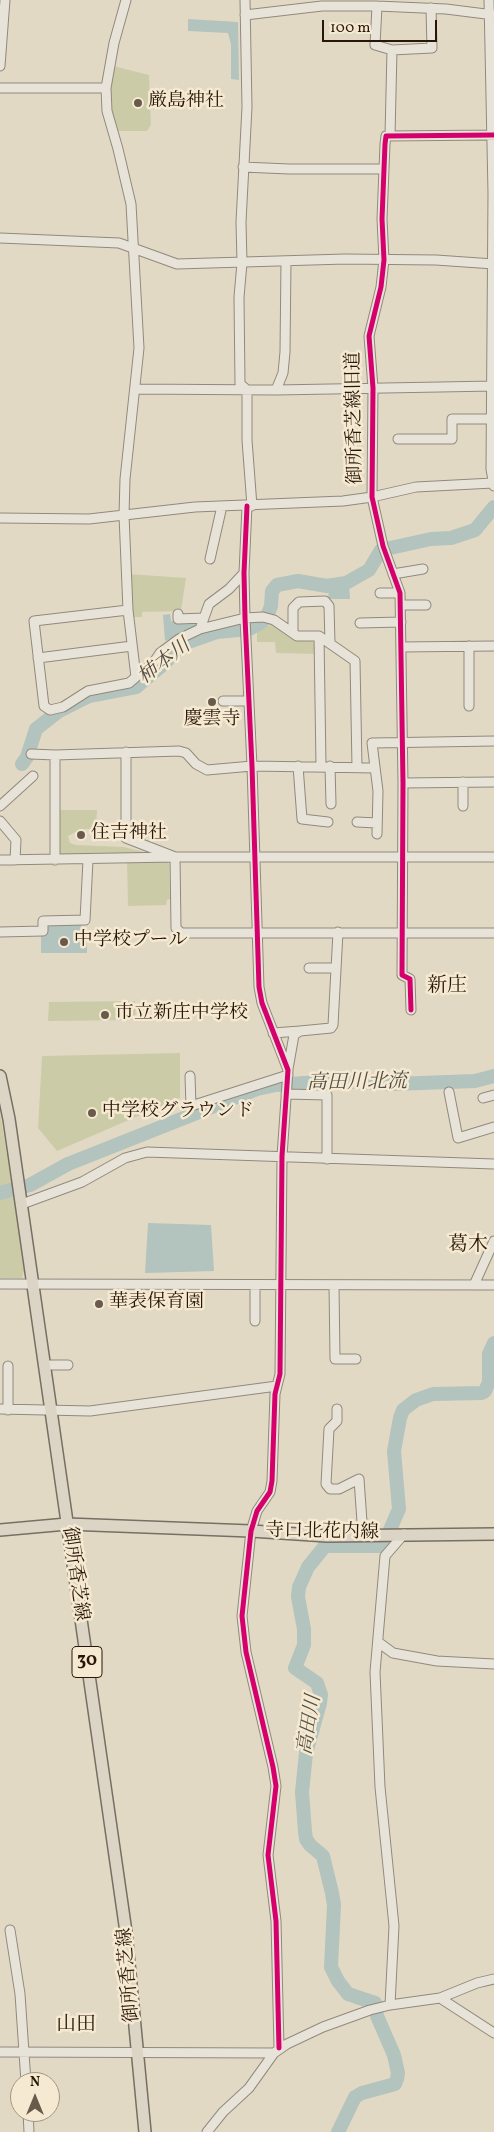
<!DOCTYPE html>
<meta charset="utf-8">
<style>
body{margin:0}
#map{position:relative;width:494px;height:2132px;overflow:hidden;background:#e2d9c5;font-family:Vollkorn,serif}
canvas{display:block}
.north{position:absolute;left:10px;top:2072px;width:50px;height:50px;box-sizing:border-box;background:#f5ead1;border:1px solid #a39581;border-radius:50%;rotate:0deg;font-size:14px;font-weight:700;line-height:20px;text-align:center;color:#291609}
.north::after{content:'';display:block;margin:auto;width:18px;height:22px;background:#6a5a4b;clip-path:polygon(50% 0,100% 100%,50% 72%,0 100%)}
.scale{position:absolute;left:322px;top:20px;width:115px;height:22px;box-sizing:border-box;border:2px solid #291609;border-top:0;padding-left:6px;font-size:15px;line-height:18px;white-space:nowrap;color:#291609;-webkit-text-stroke:4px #f5ead1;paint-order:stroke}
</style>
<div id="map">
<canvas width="494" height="2132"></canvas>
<div class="north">N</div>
<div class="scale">100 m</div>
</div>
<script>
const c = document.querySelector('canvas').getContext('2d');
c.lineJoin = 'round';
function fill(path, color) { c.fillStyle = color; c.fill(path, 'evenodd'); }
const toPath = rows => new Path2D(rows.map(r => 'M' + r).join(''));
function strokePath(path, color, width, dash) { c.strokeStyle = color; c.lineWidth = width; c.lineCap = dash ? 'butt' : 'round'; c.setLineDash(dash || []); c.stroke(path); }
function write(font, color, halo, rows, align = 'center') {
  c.font = font + ' Vollkorn,"Noto Serif JP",serif'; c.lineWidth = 5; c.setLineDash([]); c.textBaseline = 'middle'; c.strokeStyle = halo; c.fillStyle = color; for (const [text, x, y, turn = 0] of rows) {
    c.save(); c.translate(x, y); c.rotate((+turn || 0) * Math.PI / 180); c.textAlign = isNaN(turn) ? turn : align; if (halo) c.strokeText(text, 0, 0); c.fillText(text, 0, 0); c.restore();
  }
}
fill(toPath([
 [113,66,149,75,151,125,147,131,117,131,110,110,108,86],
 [128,574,186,578,181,611,142,612,142,617,130,617],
 [271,624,297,641,311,641,317,645,316,654,276,653,275,642,257,642,257,631,264,629],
 [51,810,97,810,96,829,81,829,68,836,70,843,76,845,124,847,152,854,51,858],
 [127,861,165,861,169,864,170,899,167,900,166,905,128,906],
 [135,1001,136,1020,48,1021,49,1002],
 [180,1053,180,1098,57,1151,38,1128,42,1056],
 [0,1112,25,1268,22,1278,0,1278]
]), '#cbcca7');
fill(toPath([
 [188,19,238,22,239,80,231,79,231,44,228,33,188,31],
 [349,584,350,599,328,599,329,590],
 [170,614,171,621,196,620,196,627,165,641,163,615],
 [45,922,81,922,81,928,87,928,87,953,41,953,41,936,45,935],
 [148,1223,211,1225,214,1271,145,1273]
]), '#b3c3bd');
strokePath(toPath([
 [22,764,27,757,36,729,59,711,89,696,136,687,166,662,172,654,183,644,217,632,249,629,262,622,268,614,271,606,272,591,277,585,298,581,327,586,346,583,369,570,381,550,431,539,451,538,475,530,494,507],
 [0,1193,30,1185,68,1164,257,1089,276,1085,334,1081,394,1084,475,1081,494,1076],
 [338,2132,355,2097,362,2093,395,2084,397,2079,398,2073,394,2055,377,2016,375,2003,348,1994,338,1981,331,1967,334,1905,332,1893,323,1856,310,1845,306,1839,305,1831,302,1792,306,1753,320,1703,321,1695,317,1683,295,1668,304,1645,304,1629,298,1597,299,1587,308,1567,325,1546,383,1546,399,1509,394,1451,400,1418,403,1410,416,1400,433,1394,482,1393,485,1391,489,1382,489,1354,494,1343]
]), '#b3c3bd', 14);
const minor = toPath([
 [126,0,114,43,106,88,107,111,118,149,131,204,139,348,125,479,124,515,128,610,136,677,154,662,160,653,179,639,200,629,245,618,263,617,274,620,297,636,319,636,355,661,357,767],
 [245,0,247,107,241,222,242,263,239,297,240,384,247,390,247,440,252,506],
 [489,0,493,193,491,469,494,486],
 [377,6,375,45,392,50,390,136],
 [245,15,322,6,377,6,446,9,494,15],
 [392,50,432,48,431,8],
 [0,66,5,0],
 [0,88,106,88],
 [243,167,289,169,383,169],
 [0,238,119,243,177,264,345,259,436,260,494,264],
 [135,389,276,390,494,386],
 [276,390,283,373,285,352,286,261],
 [398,439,452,439,452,419,491,419],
 [247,506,244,573,245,618,252,766,259,987,262,1003,288,1070,282,1156,280,1374,275,1394,272,1481,270,1492,257,1511,251,1531,242,1616,246,1652,273,1767,276,1786,268,1855,276,1921,279,2048],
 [0,518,89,519,195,507,343,501,372,497,416,487,493,483],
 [210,559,222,506],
 [393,574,423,569],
 [380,593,400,593],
 [401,605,426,605],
 [128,610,34,621,44,706,50,710,63,707,88,691,129,683,136,677],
 [178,614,178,619,204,618],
 [360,623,401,622],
 [200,629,209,604,229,589,244,573],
 [293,633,293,608,299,602,325,601,329,606,330,643],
 [319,636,321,766],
 [469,646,469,706],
 [401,647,494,646],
 [38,658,132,646],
 [223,701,249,701],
 [126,752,126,838,175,857,176,928,181,933,494,933],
 [31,754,55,755],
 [298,766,302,819,328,822],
 [330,766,331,804],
 [463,782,463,806],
 [403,783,494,782],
 [0,806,33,776],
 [0,821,16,840,15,860],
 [357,822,377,823],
 [377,834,378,791,372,743,494,741],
 [0,860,175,857,494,857],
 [55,860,55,755,179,751,186,753,196,764,207,770,252,766,375,768],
 [0,932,43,931,43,921,85,920,88,860],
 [309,968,336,968],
 [411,1010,410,979,402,975,403,783,400,593,383,546,372,497,373,388,369,336,381,287,384,260,382,219,385,144,386,136,494,135],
 [273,1033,300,1031],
 [288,1069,294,1035,300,1031,331,1028,333,1025,338,932],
 [190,1076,191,1106,288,1075],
 [449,1092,458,1138,494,1127],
 [286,1094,327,1095,327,1159],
 [483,1098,494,1095],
 [22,1204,82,1182,125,1158,147,1152,494,1164],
 [0,1284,494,1285],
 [334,1285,335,1359,356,1359],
 [474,1285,494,1241],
 [255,1321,255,1285],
 [45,1365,68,1365],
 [0,1409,90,1411,277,1386],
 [337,1409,337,1421,329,1429,326,1484,330,1489,339,1489,359,1479,363,1536],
 [8,1410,8,1366],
 [378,1642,393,1653,437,1661,494,1664],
 [10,1930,20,1994,26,2082],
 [440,1998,494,2033],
 [390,2005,394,1926,380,1787,375,1672,385,1556,404,1534],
 [0,2052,274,2053],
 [28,2112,29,2132],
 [207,2132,223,2112,249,2088,274,2053,287,2044,323,2027,370,2010,390,2005,440,1998,477,1983,494,1979]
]);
const major = toPath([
 [0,1076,9,1119,126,1932,145,2132],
 [0,1530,67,1524,251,1531,327,1536,494,1534]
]);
strokePath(minor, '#91897c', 11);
strokePath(major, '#776f63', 14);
strokePath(minor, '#e8e3d9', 9);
strokePath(major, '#dcd4c4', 11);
strokePath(toPath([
 [247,506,244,573,245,618,252,766,259,987,262,1003,288,1070,282,1156,280,1374,275,1394,272,1481,270,1492,257,1511,251,1531,242,1616,246,1652,273,1767,276,1786,268,1855,276,1921,279,2048],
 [411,1010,410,979,402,975,403,783,400,593,383,546,372,497,373,388,369,336,381,287,384,260,382,219,385,144,386,136,494,135]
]), '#d6006c', 5);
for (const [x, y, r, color] of [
 [138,103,5,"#6a5a4b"],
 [212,702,5,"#6a5a4b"],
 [81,835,5,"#6a5a4b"],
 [64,942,5,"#6a5a4b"],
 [105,1015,5,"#6a5a4b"],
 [92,1113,5,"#6a5a4b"],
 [99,1304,5,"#6a5a4b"]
]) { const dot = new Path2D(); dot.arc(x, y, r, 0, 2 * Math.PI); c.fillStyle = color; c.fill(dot); strokePath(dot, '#f5ead1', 2); }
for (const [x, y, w] of [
 [87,1662,30]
]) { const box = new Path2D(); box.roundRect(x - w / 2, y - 15.5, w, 31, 4); c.fillStyle = '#f5ead1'; c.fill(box); strokePath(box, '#291609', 1); }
write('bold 18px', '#291609', null, [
 ["30",87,1662]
]);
write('19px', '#291609', '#f5ead1', [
 ["厳島神社",148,103],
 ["慶雲寺",212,721,"center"],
 ["住吉神社",91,835],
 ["中学校プール",74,942],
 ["市立新庄中学校",115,1015],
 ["中学校グラウンド",102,1113],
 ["華表保育園",109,1304]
], 'left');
write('19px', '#291609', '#f5ead1', [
 ["御所香芝線旧道",356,418,-91],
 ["寺口北花内線",322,1533,1],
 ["御所香芝線",74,1574,82],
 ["御所香芝線",130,1975,-95]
]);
write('italic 20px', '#524f47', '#f5ead1', [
 ["柿本川",165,663,-38],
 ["高田川北流",357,1084,-1],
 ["高田川",311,1725,-81]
]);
write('20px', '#291609', '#f5ead1', [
 ["新庄",447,987],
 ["葛木",468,1246],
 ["山田",76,2026]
]);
</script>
